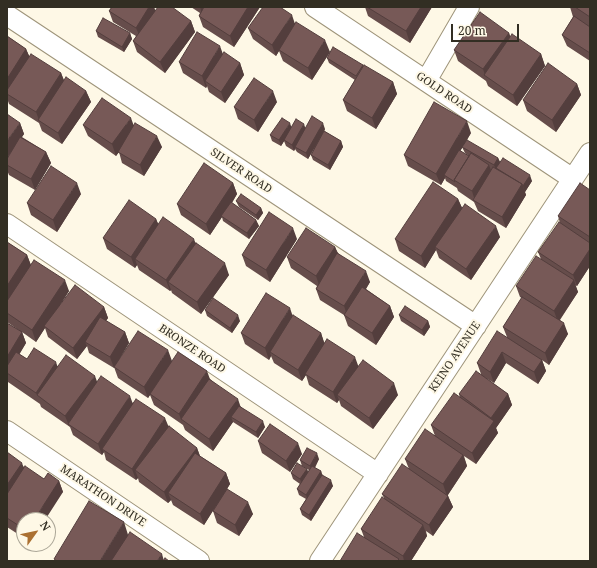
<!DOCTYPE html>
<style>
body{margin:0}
#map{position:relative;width:597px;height:568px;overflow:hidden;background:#fef8e6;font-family:"Noto Serif",serif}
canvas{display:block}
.frame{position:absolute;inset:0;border:8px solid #322e23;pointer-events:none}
.north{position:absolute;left:16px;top:512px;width:40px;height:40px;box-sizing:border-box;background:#fef8e6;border:1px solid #aca798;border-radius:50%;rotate:57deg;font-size:11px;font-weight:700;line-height:16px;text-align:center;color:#322e23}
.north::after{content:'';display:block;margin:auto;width:14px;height:18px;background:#ab7031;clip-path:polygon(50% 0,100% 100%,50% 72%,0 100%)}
.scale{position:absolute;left:451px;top:24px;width:68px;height:18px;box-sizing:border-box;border:2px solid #322e23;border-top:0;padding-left:5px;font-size:12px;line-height:14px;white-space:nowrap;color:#322e23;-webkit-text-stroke:3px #fef8e6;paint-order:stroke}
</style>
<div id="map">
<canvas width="597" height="568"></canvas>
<div class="frame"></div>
<div class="north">N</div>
<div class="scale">20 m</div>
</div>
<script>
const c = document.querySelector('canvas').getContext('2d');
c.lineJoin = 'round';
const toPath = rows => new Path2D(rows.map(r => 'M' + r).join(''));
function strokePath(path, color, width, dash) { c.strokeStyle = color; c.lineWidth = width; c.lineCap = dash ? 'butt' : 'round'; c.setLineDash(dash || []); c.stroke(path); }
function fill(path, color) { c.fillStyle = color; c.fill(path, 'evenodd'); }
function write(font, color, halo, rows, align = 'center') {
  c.font = font + ' "Noto Serif",serif'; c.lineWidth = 4; c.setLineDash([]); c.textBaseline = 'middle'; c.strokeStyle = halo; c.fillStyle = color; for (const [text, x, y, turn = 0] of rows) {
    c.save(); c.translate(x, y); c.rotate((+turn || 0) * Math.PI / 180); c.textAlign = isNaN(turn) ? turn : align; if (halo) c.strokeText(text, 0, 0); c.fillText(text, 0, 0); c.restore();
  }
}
const minor = toPath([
 [315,7,573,179],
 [7,15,476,326],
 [426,81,469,7],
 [7,224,378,474],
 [7,431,199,561],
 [320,561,590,153]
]);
strokePath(minor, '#9e947a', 22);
strokePath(minor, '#fff', 20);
fill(toPath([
 [112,7,154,7,155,11,191,21,195,32,165,73,137,52,133,41,136,36,113,22,109,11],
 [191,7,260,7,234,47,203,27,199,16,200,13],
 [365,7,432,7,410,43,368,16],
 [570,7,590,7,590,61,567,46,562,35,573,17],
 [295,23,330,52,312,80,283,61,279,51,276,56,253,39,248,28],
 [96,31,130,33,132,39,124,52,98,37],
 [509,33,510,37,541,54,545,66,517,106,488,86,486,81,458,61,454,50],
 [7,36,26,49,29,56,61,73,64,80,86,91,91,102,62,144,42,131,39,123,9,104,7,98],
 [223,54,240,63,244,75,225,103,209,92,207,86,206,88,183,73,179,62],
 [327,58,363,65,363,66,393,82,397,94,376,129,347,111,343,100,355,80,329,63],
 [577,84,581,95,556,132,527,111,523,100],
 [277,102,258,132,238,119,234,107],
 [20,123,24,134,22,137,46,152,51,163,35,190,9,175,7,170,7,159,13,150,7,158],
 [83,125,134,126,162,147,144,176,122,163,119,152,116,156,88,136],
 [291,127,325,129,324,131,341,141,343,147,330,170,313,160,311,155,315,147,308,159,297,152,295,149,294,151,286,146,284,141,281,146,272,141,270,135],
 [471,133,460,151,469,156,465,153,462,147,498,158,500,162,532,181,525,192,526,195,506,228,478,211,474,202,458,191,457,188,446,181,445,178,441,185,408,166,404,155],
 [233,183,237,194,232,203,256,220,259,226,249,239,223,221,222,217,210,235,181,215,177,204],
 [590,190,590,266,577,286,575,285,578,292,560,320,568,334,549,365,542,360,546,371,538,384,506,363,494,383,484,377,508,394,512,405,496,428,498,433,476,464,464,456,467,466,448,495,448,496,453,507,433,536,426,531,427,536,411,561,340,561,364,537,361,529,384,498,382,494,409,469,405,459,435,436,431,425,460,398,459,394,481,374,477,363,507,337,503,327,522,298,520,297,516,286,541,259,538,252,560,223,558,216],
 [81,194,57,232,31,215,27,203],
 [458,199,462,208,500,237,471,280,439,258,436,250,425,268,399,251,395,239],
 [236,201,261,208,263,213,258,220,239,207],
 [156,219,158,224,196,243,229,275,201,314,172,293,171,290,170,291,139,270,137,265,135,268,107,249,103,238],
 [297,239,270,282,246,266,242,255],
 [7,242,27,255,31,265,69,291,60,305,104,307,108,318,106,321,125,332,129,343,120,358,172,361,210,379,241,407,265,427,258,438,233,422,213,451,185,430,183,425,154,405,150,395,148,398,118,378,114,367,114,368,89,353,87,346,77,359,48,337,45,328,36,342,22,332,26,343,19,354,27,359,57,366,97,382,133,403,168,427,197,448,200,456,226,473,230,484,227,489,253,514,239,536,217,523,213,511,217,504,204,525,173,505,171,500,168,503,139,482,138,478,136,480,106,460,104,452,102,455,73,435,70,427,41,407,40,404,8,382,7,380,7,323,20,331,7,322],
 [335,247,338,253,370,282,366,289,390,306,394,317,376,345,348,326,344,315,320,300,316,289,317,286,291,268,287,257],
 [205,310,240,321,232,333,207,316],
 [399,315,428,321,430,327,424,336,401,321],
 [293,316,321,333,324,343,358,366,398,395,373,429,341,406,339,400,337,403,309,385,306,375,302,381,274,363,271,356,269,360,245,344,241,333],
 [258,441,302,454,290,472,262,453],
 [7,452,24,467,44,479,59,481,63,492,24,520,24,538,7,527],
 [319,459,315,468,321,471,322,475,333,486,311,521,302,515,300,509,306,499,299,495,297,489,300,484,293,479,291,473,307,469,308,472,309,470,302,466,300,460]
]), '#664d4b');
fill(toPath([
 [149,7,154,7,156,13,141,39,136,28],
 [200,7,207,7,202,14],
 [248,7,260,7,234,47,230,36],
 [421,7,432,7,410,43,406,31],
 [292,15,296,27,279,50,279,51,276,56,272,45],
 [191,21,195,32,165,73,160,62],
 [130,33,132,39,124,52,122,47],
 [509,33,513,44,485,75,483,69],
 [325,40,330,52,312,80,308,68],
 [220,46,224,57,205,81,207,86,206,88,202,76],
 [26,49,31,60,7,91,7,79],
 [541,54,545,66,517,106,513,95],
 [240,63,244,75,225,103,221,92],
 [61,73,65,84,39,120,36,112],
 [393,82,397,94,376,129,372,118],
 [577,84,581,95,556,132,552,120],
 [86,91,91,102,62,144,58,133],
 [273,91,277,102,258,132,254,120],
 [131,118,135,129,116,156,112,144],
 [467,121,471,133,445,177,444,175,445,178,441,185,436,174],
 [20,123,24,134,7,158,7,141],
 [290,123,292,129,281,146,279,140],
 [323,123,325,129,308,159,306,153],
 [304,124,306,130,295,147,295,149,294,151,292,145],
 [157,136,162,147,144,176,140,165],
 [341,141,343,147,330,170,328,165],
 [46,152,51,163,35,190,31,179],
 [498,158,501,164,496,171,494,165],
 [489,165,493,176,475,201,472,191],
 [530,175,532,181,525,192,523,186],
 [77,183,81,194,57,232,53,220],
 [233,183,237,194,223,217,221,216,222,217,210,235,206,224],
 [522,184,526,195,506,228,502,217],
 [458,199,463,210,435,247,436,250,425,268,421,256],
 [261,208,263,213,258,220,256,215],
 [156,219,161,230,135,259,137,265,135,268,131,257],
 [256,220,259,226,249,239,247,233],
 [496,226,500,237,471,280,466,269],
 [293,228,297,239,270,282,266,270],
 [194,239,198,250,168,282,171,290,170,291,166,280],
 [335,247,340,259,320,288,316,276],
 [590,249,590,266,577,286,573,275],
 [27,255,33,271,7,311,7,286],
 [225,263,229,275,201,314,197,302],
 [366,271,370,282,348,318,344,306],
 [65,280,69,291,46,327,44,326,45,328,36,342,32,330],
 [574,280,578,292,558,322,554,311],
 [390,306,394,317,376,345,372,333],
 [104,307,108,318,89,344,85,342,87,346,77,359,73,348],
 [290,308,294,320,270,352,271,356,269,360,265,348],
 [238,315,240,321,232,333,230,328],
 [428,321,430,327,424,336,422,330],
 [564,323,568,334,549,365,545,353],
 [22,332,26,343,8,374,7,373,7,357],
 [125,332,129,343,114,368,110,357],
 [321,333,325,345,305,374,306,375,302,381,298,370],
 [168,350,172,361,150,394,150,395,148,398,144,387],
 [502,352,506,363,494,383,490,372],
 [355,357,359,368,337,395,339,400,337,403,333,392],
 [542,360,546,371,538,384,534,372],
 [56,362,60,374,37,395,36,393],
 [207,371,211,382,181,419,183,425,179,414],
 [95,376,99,387,68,424,70,428,65,416],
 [394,383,398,395,373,429,369,418],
 [508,394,512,405,496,428,498,433,476,464,472,453,493,422,491,418],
 [130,396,134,407,102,449,104,452,102,455,98,444],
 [238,399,242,411,231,417,233,422,213,451,209,439],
 [165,418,170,430,135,470,138,478,136,480,132,469],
 [263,421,265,427,258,438,256,432],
 [298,443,302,454,290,472,286,461],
 [197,448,201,459,168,493,171,500,168,503,164,492],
 [317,453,319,459,312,472,310,466],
 [463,455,467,466,447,496,443,484],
 [22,463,26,474,7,503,7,485],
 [307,469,309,475,302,485,300,479],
 [321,471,323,477,308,501,306,495],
 [226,473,230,484,204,525,200,514],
 [331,480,333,486,311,521,309,515],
 [59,481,63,492,45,520,34,520],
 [448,496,453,507,433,536,429,525],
 [248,502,253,514,239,536,235,525],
 [124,522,129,538,115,561,100,561],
 [423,525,427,536,411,561,404,561,403,556],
 [162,554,164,561,157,561]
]), '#533e3d');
const building = toPath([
 [112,7,149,7,136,28,109,11,112,7],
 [158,7,172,7,191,21,160,62,133,41,158,7],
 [204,7,248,7,230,36,199,16,204,7],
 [263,7,280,7,292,15,272,45,248,28,263,7],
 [367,7,421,7,406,31,367,7],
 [575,7,590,7,590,17,575,7],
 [480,12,509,33,483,69,454,50,480,12],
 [574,16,590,27,590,53,562,35,574,16],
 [103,18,130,33,122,47,96,31,103,18],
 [296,22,325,40,308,68,279,50,296,22],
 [197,32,220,46,202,76,179,62,197,32],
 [512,34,541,54,513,95,484,75,512,34],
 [7,36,26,49,7,79,7,36],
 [333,47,363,65,356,76,327,58,333,47],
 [224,52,240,63,221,92,205,81,224,52],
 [31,54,61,73,36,112,7,94,7,90,31,54],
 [548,63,577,84,552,120,523,100,548,63],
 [364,65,393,82,372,118,343,100,364,65],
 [66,77,86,91,58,133,38,120,66,77],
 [254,78,273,91,254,120,234,107,254,78],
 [102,98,131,118,112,144,83,125,102,98],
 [434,102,467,121,436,174,404,155,434,102],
 [7,114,20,123,7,141,7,114],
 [312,116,323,123,306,153,295,147,312,116],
 [282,118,290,123,279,140,270,135,282,118],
 [296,119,304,124,292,145,284,140,296,119],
 [135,123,157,136,140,165,118,152,135,123],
 [324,131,341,141,328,165,311,155,324,131],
 [20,137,46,152,31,179,7,165,7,159,20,137],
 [467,140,498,158,494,165,462,147,467,140],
 [459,150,469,156,454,180,455,182,444,175,459,150],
 [471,153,489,165,472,191,454,180,471,153],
 [503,158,530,175,523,186,522,184,496,168,503,158],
 [204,163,233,183,206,224,177,204,204,163],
 [51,166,77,183,53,220,27,203,51,166],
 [493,167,522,184,502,217,473,200,493,167],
 [433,182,458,199,421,256,395,239,433,182],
 [580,183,590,190,590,237,558,216,580,183],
 [241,194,261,208,256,215,236,201,241,194],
 [129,200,156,219,131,257,103,238,129,200],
 [231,202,256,220,247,233,221,216,231,202],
 [465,204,496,226,466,269,435,247,465,204],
 [269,212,293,228,266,270,242,255,269,212],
 [163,217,194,239,166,280,135,259,163,217],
 [559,222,590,243,590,249,573,275,538,252,559,222],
 [306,228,335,247,316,276,287,257,306,228],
 [7,242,27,255,7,286,7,242],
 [196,243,225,263,197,302,168,282,196,243],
 [337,253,366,271,344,306,316,289,337,253],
 [536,256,574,280,554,311,516,286,536,256],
 [34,260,65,280,32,330,7,313,7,301,34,260],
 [75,285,104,307,73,348,44,326,75,285],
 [362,287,390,306,372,333,344,315,362,287],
 [266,293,290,308,265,348,241,333,266,293],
 [522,297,564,323,545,353,503,327,522,297],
 [213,298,238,315,230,328,205,310,213,298],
 [405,306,428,321,422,330,399,315,405,306],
 [293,315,321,333,298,370,270,352,293,315],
 [100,317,125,332,110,357,85,342,100,317],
 [7,323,22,332,7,357,7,323],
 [138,331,168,350,144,387,114,367,138,331],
 [497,331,542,360,534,372,502,352,490,372,477,363,497,331],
 [327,339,355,357,333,392,305,374,327,339],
 [34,348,56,362,36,393,7,373,7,366,16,352,27,359,34,348],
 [178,352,207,371,179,414,150,394,178,352],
 [66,355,95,376,65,416,37,395,66,355],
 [363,360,394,383,369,418,337,395,363,360],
 [476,371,508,394,491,418,459,394,476,371],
 [101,376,130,396,98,444,68,424,101,376],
 [209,379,238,399,209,439,181,419,209,379],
 [454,393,494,421,472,453,431,425,454,393],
 [136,399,165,418,132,469,102,449,136,399],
 [239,406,263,421,256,432,231,417,239,406],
 [270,424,298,443,286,461,258,441,270,424],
 [169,426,197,448,164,492,135,470,169,426],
 [425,429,463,455,443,484,405,459,425,429],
 [307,448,317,453,310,466,300,460,307,448],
 [7,452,22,463,7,485,7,452],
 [195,453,226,473,200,514,168,493,195,453],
 [297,463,307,469,300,479,291,473,297,463],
 [402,464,448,496,429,525,382,494,402,464],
 [25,466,44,479,48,473,59,481,34,520,24,520,24,529,7,518,7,494,25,466],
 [312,466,321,471,306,495,297,489,312,466],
 [322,475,331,480,309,515,300,509,322,475],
 [227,489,248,502,235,525,213,511,227,489],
 [382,497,423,525,403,556,361,529,382,497],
 [89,501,124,522,100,561,57,561,54,559,89,501],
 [130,532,162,554,157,561,111,561,130,532],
 [357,533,399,559,397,561,340,561,357,533],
 [165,558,169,561,163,561,165,558]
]);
fill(building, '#775957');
strokePath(building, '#533e3d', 1);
write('11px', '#322e23', '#fef8e6', [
 ["GOLD ROAD",444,93,34],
 ["SILVER ROAD",241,171,34],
 ["BRONZE ROAD",192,349,34],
 ["KEINO AVENUE",455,357,-56],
 ["MARATHON DRIVE",103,496,34]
]);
</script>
